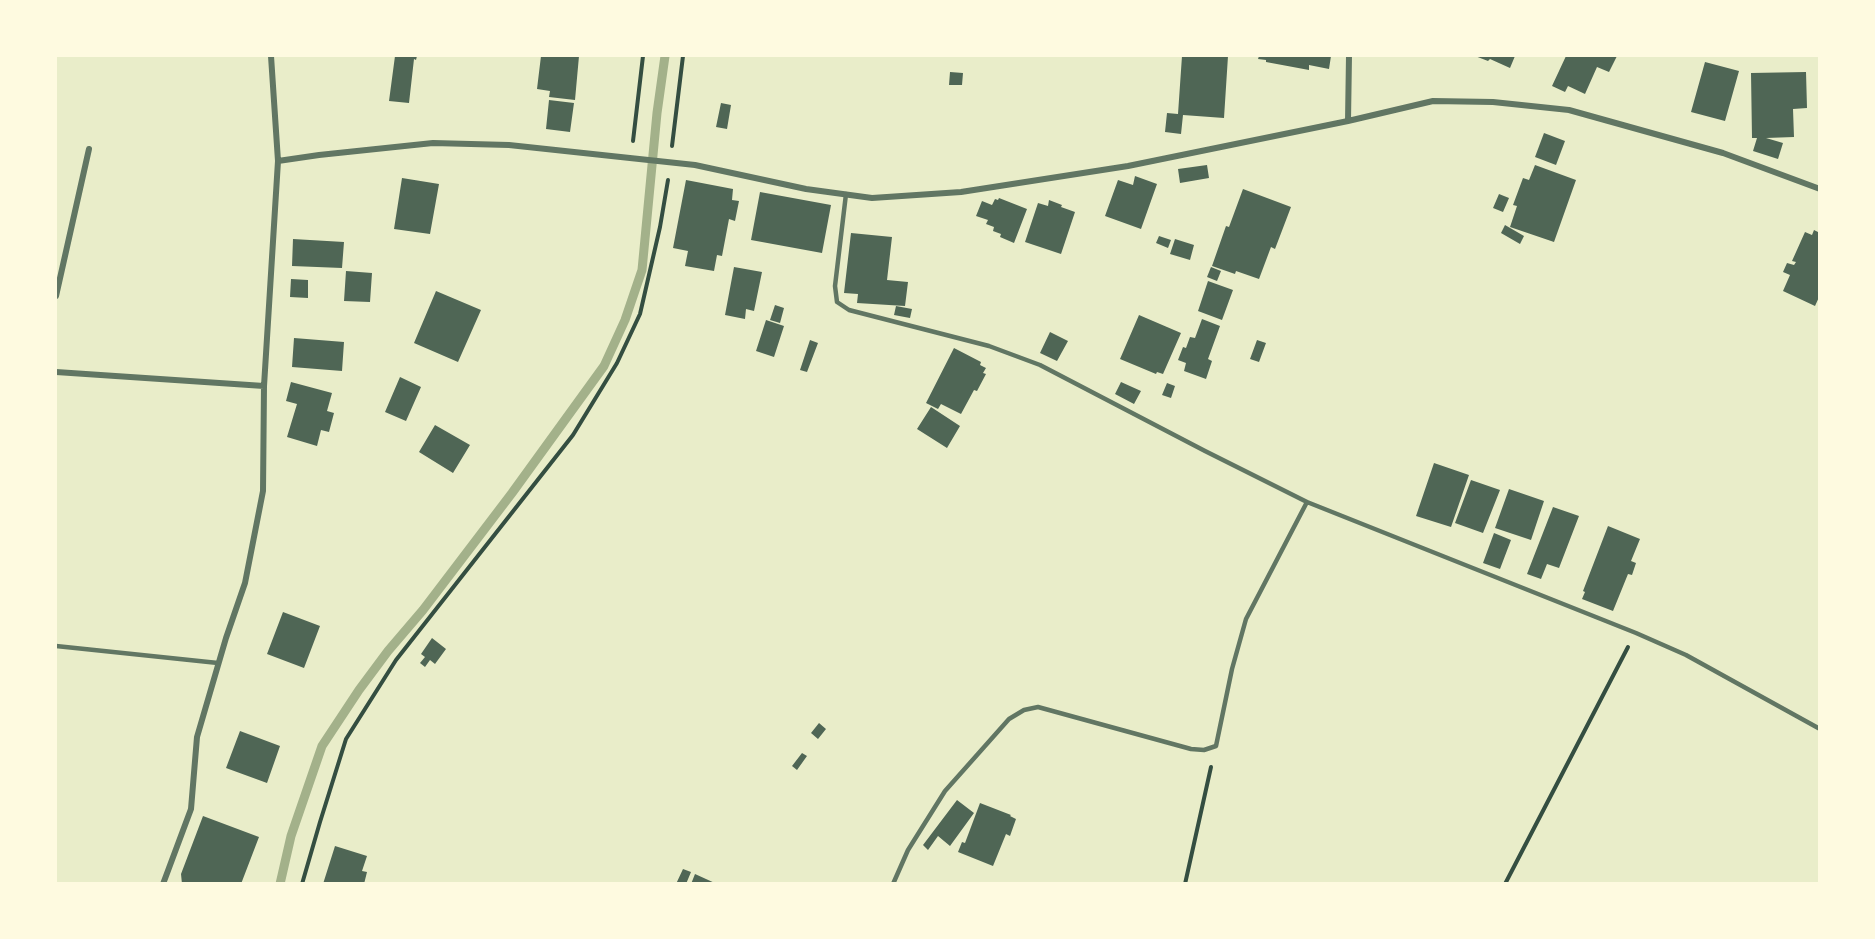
<!DOCTYPE html>
<style>
body{margin:0}
#map{position:relative;width:1875px;height:939px;overflow:hidden;background:#e9edc9;font-family:Literata,serif}
canvas{display:block}
.frame{position:absolute;inset:0;border:57px solid #fefae0;pointer-events:none}
</style>
<div id="map">
<canvas width="1875" height="939"></canvas>
<div class="frame"></div>
</div>
<script>
const c = document.querySelector('canvas').getContext('2d');
c.lineJoin = 'round';
const toPath = rows => new Path2D(rows.map(r => 'M' + r).join(''));
function strokePath(path, color, width, dash) { c.strokeStyle = color; c.lineWidth = width; c.lineCap = dash ? 'butt' : 'round'; c.setLineDash(dash || []); c.stroke(path); }
function fill(path, color) { c.fillStyle = color; c.fill(path, 'evenodd'); }
strokePath(toPath([
 [280,884,291,836,322,746,359,690,388,651,423,610,512,493,604,366,625,320,642,270,657,113,665,56]
]), '#a3b18a', 9);
fill(toPath([
 [395,56,417,56,416,60,414,59,409,103,389,101],
 [541,56,579,56,575,100,549,97,550,91,537,89],
 [1182,56,1211,57,1211,56,1228,56,1224,118,1183,115,1181,134,1165,132,1167,113,1178,114],
 [1259,56,1331,56,1329,69,1309,65,1309,70,1266,62,1266,60,1258,59],
 [1475,56,1515,56,1510,68,1490,59,1488,61],
 [1566,56,1617,56,1609,72,1597,67,1585,94,1568,86,1565,92,1552,86],
 [1705,62,1739,71,1725,121,1691,112],
 [950,72,963,73,962,85,949,85],
 [1806,72,1807,108,1793,109,1794,137,1766,138,1783,143,1778,159,1753,151,1757,138,1752,138,1751,73],
 [549,100,574,103,570,132,546,129],
 [721,103,731,105,727,129,716,127],
 [1544,133,1565,141,1556,165,1535,157],
 [1207,165,1209,178,1180,183,1178,169],
 [1535,165,1576,180,1554,242,1510,227,1517,206,1513,205,1523,178,1529,180],
 [1135,176,1157,184,1141,229,1105,216,1118,180,1133,185],
 [402,178,439,184,430,234,394,229],
 [686,180,733,189,732,200,739,201,735,221,729,219,722,256,717,255,714,271,685,266,688,251,673,248],
 [1243,189,1291,207,1275,249,1271,247,1259,279,1236,271,1235,274,1212,266,1226,226,1229,227],
 [760,192,831,205,822,253,751,240],
 [1499,194,1509,198,1503,212,1493,208],
 [999,198,1027,209,1014,243,1000,237,1001,234,993,231,994,227,986,224,988,220,976,216,982,201,992,205,995,199,998,200],
 [1049,200,1062,205,1061,207,1075,212,1061,254,1025,242,1038,203,1048,206],
 [1505,225,1524,236,1520,244,1501,233],
 [1814,230,1820,233,1820,295,1815,306,1783,291,1790,275,1783,272,1787,263,1794,265,1796,262,1792,261,1805,232,1812,235],
 [851,233,892,237,887,280,908,282,905,306,857,303,858,294,844,293],
 [1159,236,1171,240,1168,248,1156,243],
 [293,239,344,242,342,268,292,266],
 [1175,239,1194,245,1190,260,1170,254],
 [734,267,762,272,754,311,746,309,745,319,725,315],
 [1211,267,1221,271,1217,281,1207,277],
 [346,271,372,273,370,302,344,301],
 [291,279,308,280,308,298,290,297],
 [1208,281,1233,290,1222,320,1198,311],
 [436,291,481,310,458,362,414,343],
 [775,305,784,308,780,323,770,320],
 [896,306,912,309,910,318,894,315],
 [1139,315,1181,333,1163,374,1157,372,1156,374,1120,359],
 [1202,319,1220,326,1208,359,1212,361,1206,379,1184,371,1186,363,1178,360,1183,347,1186,348,1190,337,1195,338],
 [766,320,784,326,774,357,756,351],
 [1050,332,1068,341,1057,361,1040,353],
 [294,338,344,342,342,371,292,367],
 [810,340,818,343,807,372,800,370],
 [1257,340,1266,343,1259,362,1250,359],
 [954,348,981,362,980,365,986,368,983,373,986,374,977,391,974,390,961,414,941,404,938,409,926,403],
 [400,377,421,387,406,421,385,412],
 [291,382,332,393,327,411,334,413,329,432,321,430,317,446,287,437,297,404,286,401],
 [1121,382,1141,391,1134,404,1115,394],
 [1167,383,1175,386,1171,398,1162,395],
 [931,407,960,426,947,448,917,429],
 [435,425,470,445,453,473,419,452],
 [1434,463,1469,475,1451,527,1416,516],
 [1471,480,1500,490,1483,533,1455,523],
 [1509,489,1544,501,1531,540,1495,528],
 [1553,507,1579,516,1559,568,1547,564,1541,579,1527,574],
 [1608,526,1640,539,1631,561,1636,563,1632,575,1628,574,1613,611,1582,599,1585,592,1583,591],
 [1494,533,1511,540,1500,569,1483,563],
 [283,612,320,626,304,668,267,654],
 [432,638,446,649,435,664,430,660,425,667,420,663,425,657,421,654],
 [819,723,826,729,818,739,811,733],
 [240,731,280,746,267,783,226,768],
 [802,753,807,756,797,770,792,766],
 [957,800,974,813,950,846,938,836,928,850,923,845],
 [980,803,1011,815,1010,816,1016,819,1010,836,1006,834,993,866,958,852,962,842,965,843],
 [203,816,259,837,241,884,182,884,181,874],
 [335,846,367,856,362,871,367,872,364,884,323,884],
 [683,869,691,872,686,884,676,884],
 [695,874,717,884,691,884]
]), '#4f6655');
strokePath(toPath([
 [633,141,643,56],
 [672,146,683,56],
 [302,884,320,822,346,739,396,660,573,435,617,363,640,314,660,227,668,180],
 [1185,884,1211,767],
 [1505,884,1628,647]
]), '#344e41', 4);
strokePath(toPath([
 [846,194,835,286,837,302,849,310,989,346,1040,365,1205,451,1307,502,1636,633,1686,655,1820,729],
 [56,646,218,663],
 [893,884,908,850,945,791,1009,719,1024,710,1038,707,1191,749,1204,750,1216,746,1232,669,1246,619,1307,502]
]), '#617663', 4.5);
strokePath(toPath([
 [1348,121,1349,56],
 [278,161,319,155,433,143,509,145,695,165,806,189,872,198,961,192,1128,166,1348,121,1433,101,1493,102,1569,110,1723,153,1820,189],
 [56,296,89,149],
 [56,372,264,386],
 [163,884,191,809,197,737,226,638,245,583,263,491,264,386,278,161,271,56]
]), '#617663', 6);
</script>
